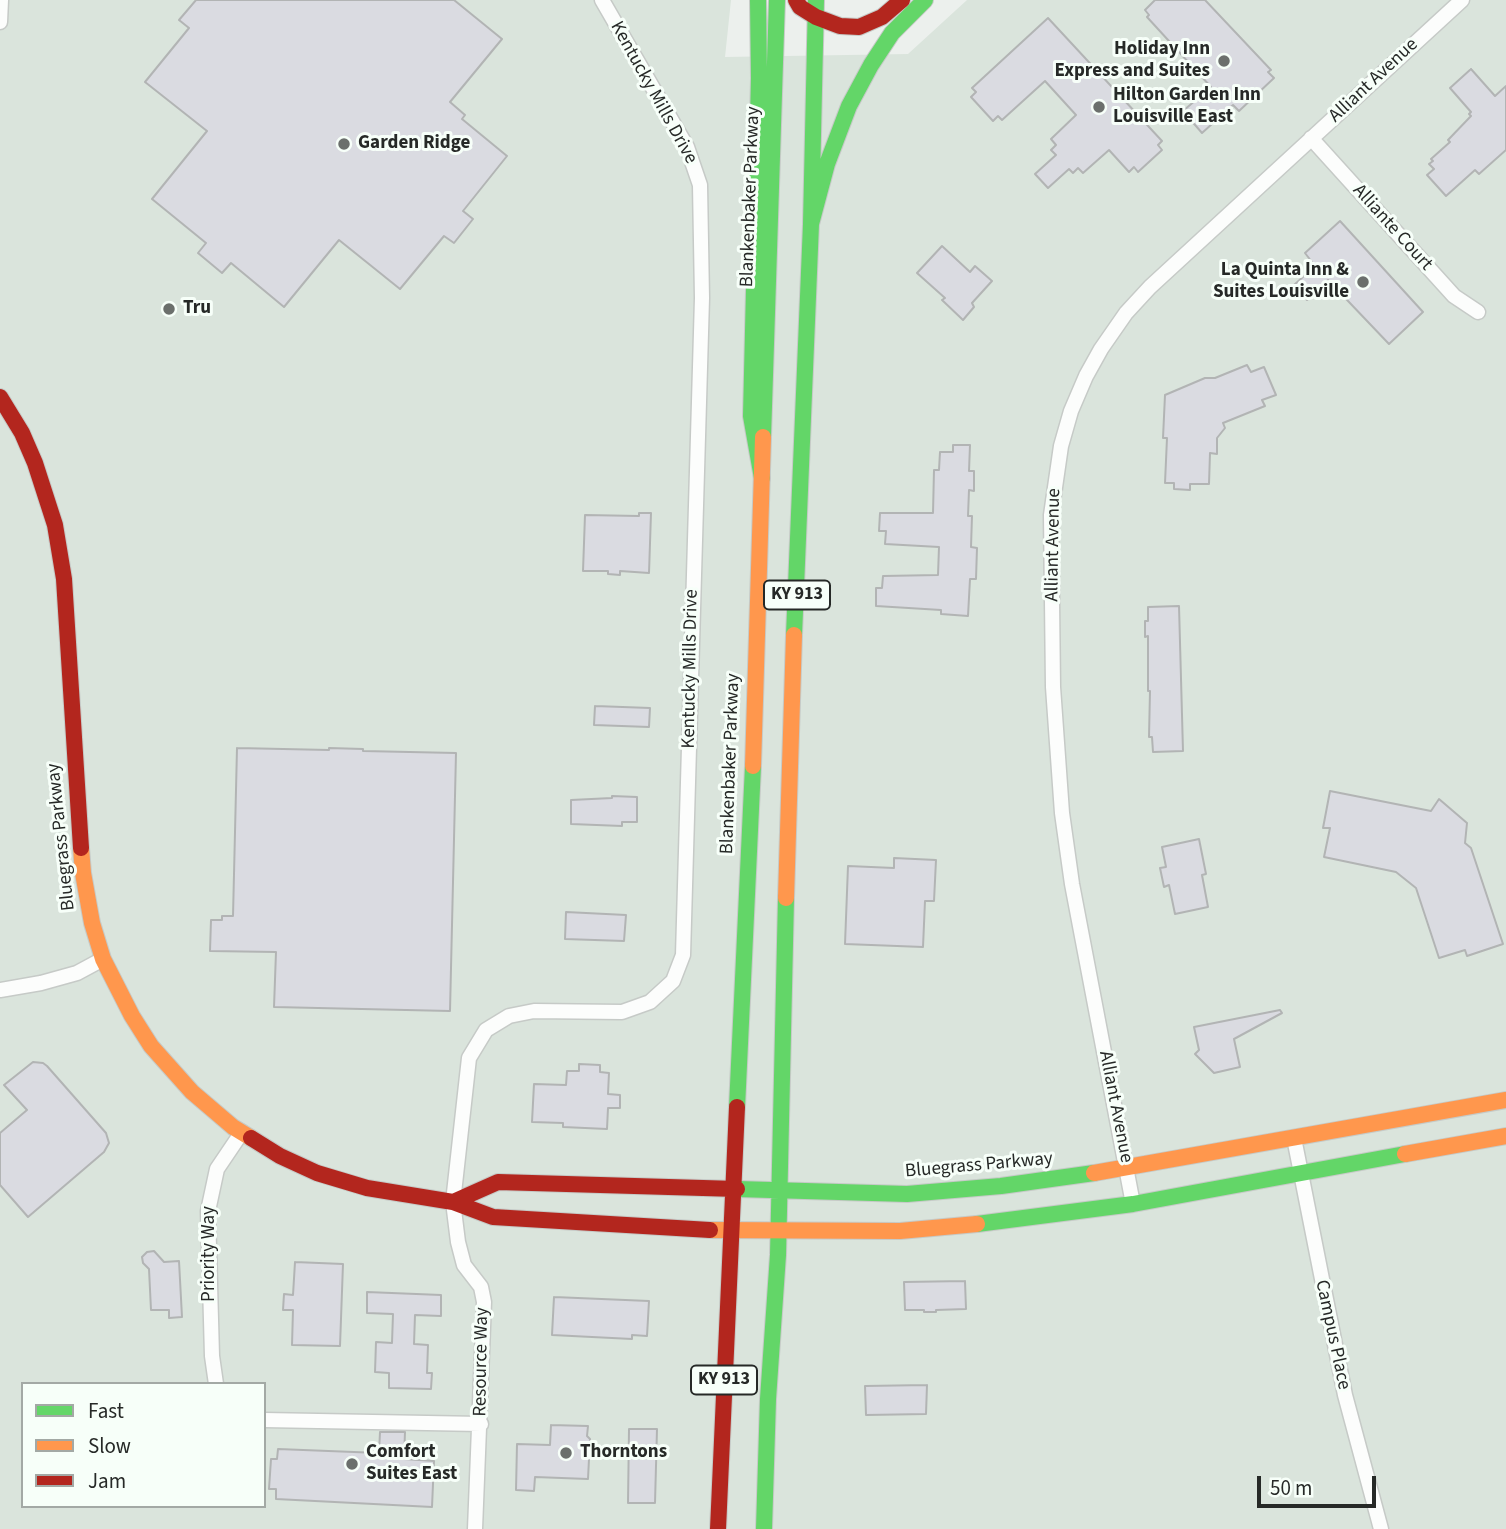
<!DOCTYPE html>
<style>
body{margin:0}
#map{position:relative;width:1506px;height:1529px;overflow:hidden;background:#ecf0ed;font-family:"Source Sans 3",sans-serif}
canvas{display:block}
.legend{position:absolute;left:21px;top:1382px;width:245px;height:126px;box-sizing:border-box;background:#f7fff9;border:2px solid #a3a9a5;margin:0;padding:9px 12px;list-style:none;font-size:21px;color:#262927}
.legend li{display:flex;align-items:center;gap:14px;height:35px}
.legend b{width:35px;border:2px solid #a3a9a5}
.scale{position:absolute;left:1257px;top:1476px;width:119px;height:32px;box-sizing:border-box;border:4px solid #262927;border-top:0;padding-left:9px;font-size:21px;line-height:24px;white-space:nowrap;color:#262927;-webkit-text-stroke:5px #f7fff9;paint-order:stroke}
</style>
<div id="map">
<canvas width="1506" height="1529"></canvas>
<ul class="legend">
<li><b style="height:9px;background:#63d668"></b>Fast</li>
<li><b style="height:9px;background:#ff974d"></b>Slow</li>
<li><b style="height:9px;background:#b3261e"></b>Jam</li>
</ul>
<div class="scale">50 m</div>
</div>
<script>
const c = document.querySelector('canvas').getContext('2d');
c.lineJoin = 'round';
function fill(path, color) { c.fillStyle = color; c.fill(path, 'evenodd'); }
const toPath = rows => new Path2D(rows.map(r => 'M' + r).join(''));
function strokePath(path, color, width, dash) { c.strokeStyle = color; c.lineWidth = width; c.lineCap = dash ? 'butt' : 'round'; c.setLineDash(dash || []); c.stroke(path); }
function write(font, color, halo, rows, align = 'center') {
  c.font = font + ' "Source Sans 3",sans-serif'; c.lineWidth = 6; c.setLineDash([]); c.textBaseline = 'middle'; c.strokeStyle = halo; c.fillStyle = color; for (const [text, x, y, turn = 0] of rows) {
    c.save(); c.translate(x, y); c.rotate((+turn || 0) * Math.PI / 180); c.textAlign = isNaN(turn) ? turn : align; if (halo) c.strokeText(text, 0, 0); c.fillText(text, 0, 0); c.restore();
  }
}
fill(toPath([
 [0,0,731,0,725,57,908,54,967,0,1506,0,1506,1529,0,1529],
 [23,1384,264,1384,264,1506,23,1506]
]), '#dae4dc');
const building = toPath([
 [196,0,454,0,502,39,450,102,465,115,462,119,507,156,463,211,473,219,454,243,444,236,400,289,339,240,284,307,231,263,222,273,198,253,206,243,152,199,207,131,145,82,189,28,179,20,196,0],
 [1155,0,1205,0,1271,70,1268,72,1274,78,1239,111,1233,105,1202,133,1183,111,1211,87,1147,17,1149,15,1145,10,1155,0],
 [1048,18,1162,141,1158,145,1162,150,1138,172,1134,167,1129,172,1109,150,1083,173,1078,168,1073,173,1069,169,1048,188,1035,174,1056,155,1051,150,1056,145,1051,139,1076,115,1045,81,1002,120,998,116,993,121,971,97,976,92,972,88,1048,18],
 [1471,69,1495,96,1506,86,1506,150,1479,174,1475,170,1446,196,1427,175,1434,169,1429,164,1433,161,1431,159,1450,142,1448,140,1471,116,1469,114,1471,112,1450,88,1471,69],
 [1340,221,1423,312,1389,344,1328,280,1307,300,1294,285,1315,266,1305,253,1340,221],
 [942,246,970,272,975,266,992,281,972,303,974,307,963,320,942,300,945,298,917,273,942,246],
 [1247,365,1251,372,1264,367,1276,395,1262,400,1265,406,1223,423,1225,428,1217,438,1217,454,1210,453,1209,484,1190,484,1190,490,1174,489,1174,483,1165,483,1167,438,1163,438,1165,395,1205,378,1215,378,1247,365],
 [953,445,970,445,969,471,974,471,974,491,969,490,968,516,972,516,971,547,977,548,976,579,970,579,968,616,941,614,941,610,876,606,876,588,882,588,883,576,938,575,939,547,885,544,886,531,879,531,880,513,933,513,934,470,939,470,940,452,953,452,953,445],
 [639,513,651,513,649,573,620,571,620,575,608,574,608,571,583,571,585,515,639,516,639,513],
 [1179,606,1183,751,1153,752,1152,737,1149,737,1150,691,1148,691,1148,636,1145,637,1145,621,1148,621,1148,607,1179,606],
 [595,706,650,708,649,727,594,725,595,706],
 [237,748,329,750,329,748,363,749,363,751,456,753,450,1011,274,1007,276,952,210,951,211,920,222,920,222,916,233,916,237,748],
 [1330,791,1431,811,1439,799,1467,823,1465,843,1471,848,1503,944,1467,956,1465,950,1439,958,1416,888,1396,872,1324,857,1330,828,1323,828,1330,791],
 [612,796,637,797,637,822,622,822,622,826,571,824,571,800,612,798,612,796],
 [1199,839,1206,874,1202,875,1208,907,1175,914,1169,885,1164,887,1160,868,1166,867,1162,847,1199,839],
 [894,858,936,860,934,901,925,901,923,947,845,944,848,866,894,868,894,858],
 [566,912,626,915,624,941,565,939,566,912],
 [1280,1010,1282,1013,1234,1039,1240,1067,1214,1073,1195,1054,1199,1050,1194,1027,1280,1010],
 [33,1062,43,1063,47,1066,106,1133,109,1143,104,1152,28,1217,0,1185,0,1133,27,1110,4,1085,33,1062],
 [579,1064,600,1065,600,1072,609,1073,608,1094,620,1095,620,1108,608,1108,607,1129,563,1127,563,1123,532,1122,534,1084,566,1085,567,1071,579,1071,579,1064],
 [154,1251,164,1262,179,1261,182,1317,169,1318,169,1310,151,1310,149,1269,143,1263,142,1257,147,1252,154,1251],
 [295,1262,343,1264,340,1346,292,1345,293,1310,283,1310,284,1294,293,1295,295,1262],
 [965,1281,966,1309,936,1310,936,1312,924,1312,924,1310,905,1310,904,1282,965,1281],
 [367,1292,441,1295,441,1316,415,1315,414,1344,428,1345,427,1373,432,1373,431,1389,389,1388,389,1373,375,1372,376,1342,392,1343,393,1314,367,1313,367,1292],
 [554,1297,649,1301,647,1336,632,1335,632,1339,552,1335,554,1297],
 [927,1385,926,1414,866,1415,865,1386,927,1385],
 [551,1425,588,1426,587,1436,590,1439,588,1479,535,1477,534,1491,516,1490,517,1444,550,1445,551,1425],
 [629,1429,657,1429,655,1503,628,1503,629,1429],
 [380,1432,405,1432,404,1459,434,1461,432,1507,276,1499,276,1489,269,1489,271,1459,277,1459,278,1449,379,1453,380,1432]
]);
fill(building, '#dadbe1');
strokePath(building, '#b2b4b4', 2);
const street = toPath([
 [0,22,1,0],
 [1311,138,1454,296,1478,312],
 [0,990,41,983,77,973,103,959],
 [1294,1138,1345,1395,1381,1529],
 [1133,1204,1072,884,1062,813,1053,687,1051,515,1061,446,1071,411,1086,376,1101,349,1126,313,1150,287,1462,0],
 [216,1384,212,1356,208,1211,217,1169,242,1132],
 [264,1420,481,1424],
 [475,1529,484,1302,481,1287,464,1265,458,1242,453,1202,469,1058,486,1030,509,1016,534,1011,622,1012,650,1002,673,981,683,955,702,298,700,185,687,147,602,0]
]);
const fast = toPath([
 [758,0,759,78,751,416,762,478],
 [811,224,827,164,849,106,871,65,892,33,925,0],
 [763,437,777,0],
 [794,635,811,224,816,0],
 [737,1107,753,766],
 [737,1189,907,1194,1001,1186,1094,1173],
 [977,1224,1133,1204,1405,1154],
 [764,1529,768,1399,778,1255,786,898]
]);
const slow = toPath([
 [753,766,763,437],
 [81,848,83,873,92,923,103,959,132,1016,151,1046,192,1092,233,1127,251,1138],
 [786,898,794,635],
 [1405,1154,1506,1136],
 [1094,1173,1506,1100],
 [710,1230,900,1231,977,1224]
]);
const jam = toPath([
 [796,0,800,7,816,17,840,26,859,27,882,17,902,0],
 [0,397,22,433,35,463,55,525,64,579,81,848],
 [251,1138,280,1156,317,1173,367,1188,453,1202,493,1217,710,1230],
 [453,1202,498,1182,737,1189],
 [718,1529,737,1107]
]);
strokePath(street, '#c6cac7', 17);
strokePath(fast, '#c6cac7', 18);
strokePath(slow, '#c6cac7', 18);
strokePath(jam, '#c6cac7', 18);
strokePath(street, '#fcfdfc', 14);
strokePath(fast, '#63d668', 16);
strokePath(slow, '#ff974d', 16);
strokePath(jam, '#b3261e', 16);
for (const [x, y, r, color] of [
 [1224,61,7,"#6b6f6c"],
 [1099,107,7,"#6b6f6c"],
 [344,144,7,"#6b6f6c"],
 [1363,282,7,"#6b6f6c"],
 [169,309,7,"#6b6f6c"],
 [566,1453,7,"#6b6f6c"],
 [352,1464,7,"#6b6f6c"]
]) { const dot = new Path2D(); dot.arc(x, y, r, 0, 2 * Math.PI); c.fillStyle = color; c.fill(dot); strokePath(dot, '#f7fff9', 2.5); }
for (const [x, y, w] of [
 [797,595,66],
 [724,1380,66]
]) { const box = new Path2D(); box.roundRect(x - w / 2, y - 14.5, w, 29, 5); c.fillStyle = '#f7fff9'; c.fill(box); strokePath(box, '#262927', 2); }
write('bold 18px', '#262927', null, [
 ["KY 913",797,595],
 ["KY 913",724,1380]
]);
write('bold 19px', '#262927', '#f7fff9', [
 ["Holiday Inn",1210,50,"right"],
 ["Express and Suites",1210,72,"right"],
 ["Hilton Garden Inn",1113,96],
 ["Louisville East",1113,118],
 ["Garden Ridge",358,144],
 ["La Quinta Inn &",1349,271,"right"],
 ["Suites Louisville",1349,293,"right"],
 ["Tru",183,309],
 ["Comfort",366,1453],
 ["Suites East",366,1475],
 ["Thorntons",580,1453]
], 'left');
write('19px', '#262927', '#f7fff9', [
 ["Alliant Avenue",1374,81,-43],
 ["Kentucky Mills Drive",653,93,61],
 ["Blankenbaker Parkway",751,197,-88],
 ["Alliante Court",1392,228,48],
 ["Alliant Avenue",1054,545,-89],
 ["Kentucky Mills Drive",691,669,-89],
 ["Blankenbaker Parkway",731,764,-88],
 ["Bluegrass Parkway",62,837,-96],
 ["Alliant Avenue",1115,1107,79],
 ["Bluegrass Parkway",979,1166,-5],
 ["Priority Way",210,1254,-90],
 ["Campus Place",1332,1335,78],
 ["Resource Way",482,1362,-89]
]);
</script>
